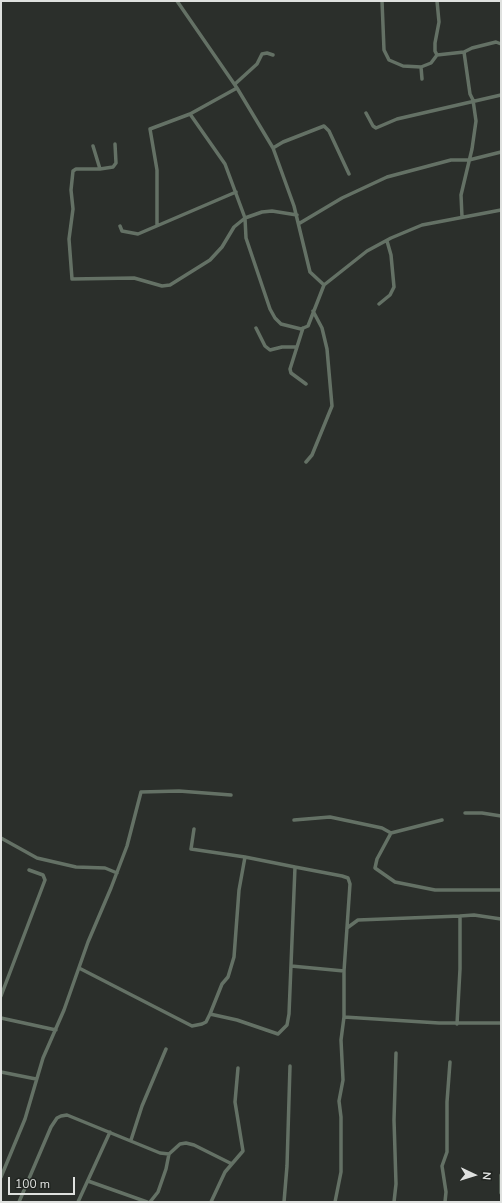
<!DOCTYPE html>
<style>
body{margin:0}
#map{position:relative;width:502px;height:1203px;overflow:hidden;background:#2b2f2b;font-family:"Nunito Sans",sans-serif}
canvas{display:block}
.frame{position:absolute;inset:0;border:2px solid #dfe1df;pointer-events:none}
.north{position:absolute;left:454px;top:1155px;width:40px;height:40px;-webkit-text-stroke:3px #212521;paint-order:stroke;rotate:94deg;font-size:11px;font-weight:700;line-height:16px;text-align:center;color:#dfe1df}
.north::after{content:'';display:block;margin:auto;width:14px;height:18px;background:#dfe1df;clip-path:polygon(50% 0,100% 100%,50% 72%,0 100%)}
.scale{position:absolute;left:8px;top:1177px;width:67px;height:18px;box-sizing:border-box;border:2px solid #dfe1df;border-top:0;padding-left:5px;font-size:12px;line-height:14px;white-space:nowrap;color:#dfe1df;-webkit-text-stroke:3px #212521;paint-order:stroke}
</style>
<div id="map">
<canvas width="502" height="1203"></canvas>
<div class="frame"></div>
<div class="north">N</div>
<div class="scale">100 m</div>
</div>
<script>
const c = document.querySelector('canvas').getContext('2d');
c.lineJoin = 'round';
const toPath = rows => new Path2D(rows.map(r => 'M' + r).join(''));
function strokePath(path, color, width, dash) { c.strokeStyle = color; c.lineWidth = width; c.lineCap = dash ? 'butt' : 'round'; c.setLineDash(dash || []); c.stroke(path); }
strokePath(toPath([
 [177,1,237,88,273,148,294,206,310,272,324,285],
 [382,1,384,50,389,60,403,66,421,67],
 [464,52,472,48,496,42,501,44],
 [437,55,464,52,470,94,473,100,476,121,472,149,461,195,462,217],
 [422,79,421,67,431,63,437,55,435,51,435,43,439,22,437,1],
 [235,84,257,64,262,54,267,53,273,55],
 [366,113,373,126,376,128,397,119,501,95],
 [190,114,225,164,245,218,246,238,270,309,275,318,281,324,301,329,308,326,324,285,367,251,391,238,422,225,501,210],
 [115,144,116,163,113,167,100,169,76,169,73,171,71,190,73,209,69,239,72,279,134,278,162,286,170,285,210,260,222,247,234,227,245,218,262,212,272,211,297,215],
 [93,146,100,169],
 [273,148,283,142,324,126,329,131,349,174],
 [300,223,342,198,387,177,451,160,469,160,501,152],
 [157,225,157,170,150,129,190,114,237,88],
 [120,226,122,231,138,234,236,192],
 [379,304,390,295,394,287,391,255,387,241],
 [256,328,265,346,270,350,282,347,296,347],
 [303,328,290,369,291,373,306,384],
 [306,462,312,455,332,406,327,349,322,328,313,311],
 [465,813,482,813,501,816],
 [294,820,330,817,382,828,391,833],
 [442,820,391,833,377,859,375,868,395,882,435,890,501,890],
 [194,829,191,849,245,857],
 [1,838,37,858,76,867,105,868,117,873],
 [245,857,295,867,289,1014,287,1025,278,1034,237,1020,210,1014,222,984,228,977,234,957,239,890,245,857],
 [295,867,342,876,348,878,350,884,344,971,344,1017,341,1040,343,1080,339,1101,341,1117,341,1172,335,1202],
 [347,928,358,920,460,916],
 [291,966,344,971],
 [79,968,192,1026,202,1024,206,1022,210,1014],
 [1,996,45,880,43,875,29,870],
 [344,1017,439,1023,501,1023],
 [1,1018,56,1030],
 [457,1024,460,969,460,916,474,915,501,919],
 [1,1072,36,1079],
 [131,1140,142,1106,166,1049],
 [501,1175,501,1193],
 [1,1177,25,1119,43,1058,64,1010,88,942,111,888,127,846,141,792,179,791,231,795],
 [88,1181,147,1202],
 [19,1202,51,1127,57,1118,61,1116,67,1115,160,1153,169,1154,180,1144,186,1143,194,1145,232,1164],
 [78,1202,110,1132],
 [150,1202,158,1192,166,1169,169,1154],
 [211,1202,225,1172,243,1151,235,1102,238,1068],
 [284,1202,287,1166,290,1066],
 [394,1202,396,1184,394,1120,396,1053],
 [445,1202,446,1192,442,1166,447,1152,447,1102,450,1062]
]), '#647165', 3.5);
</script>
